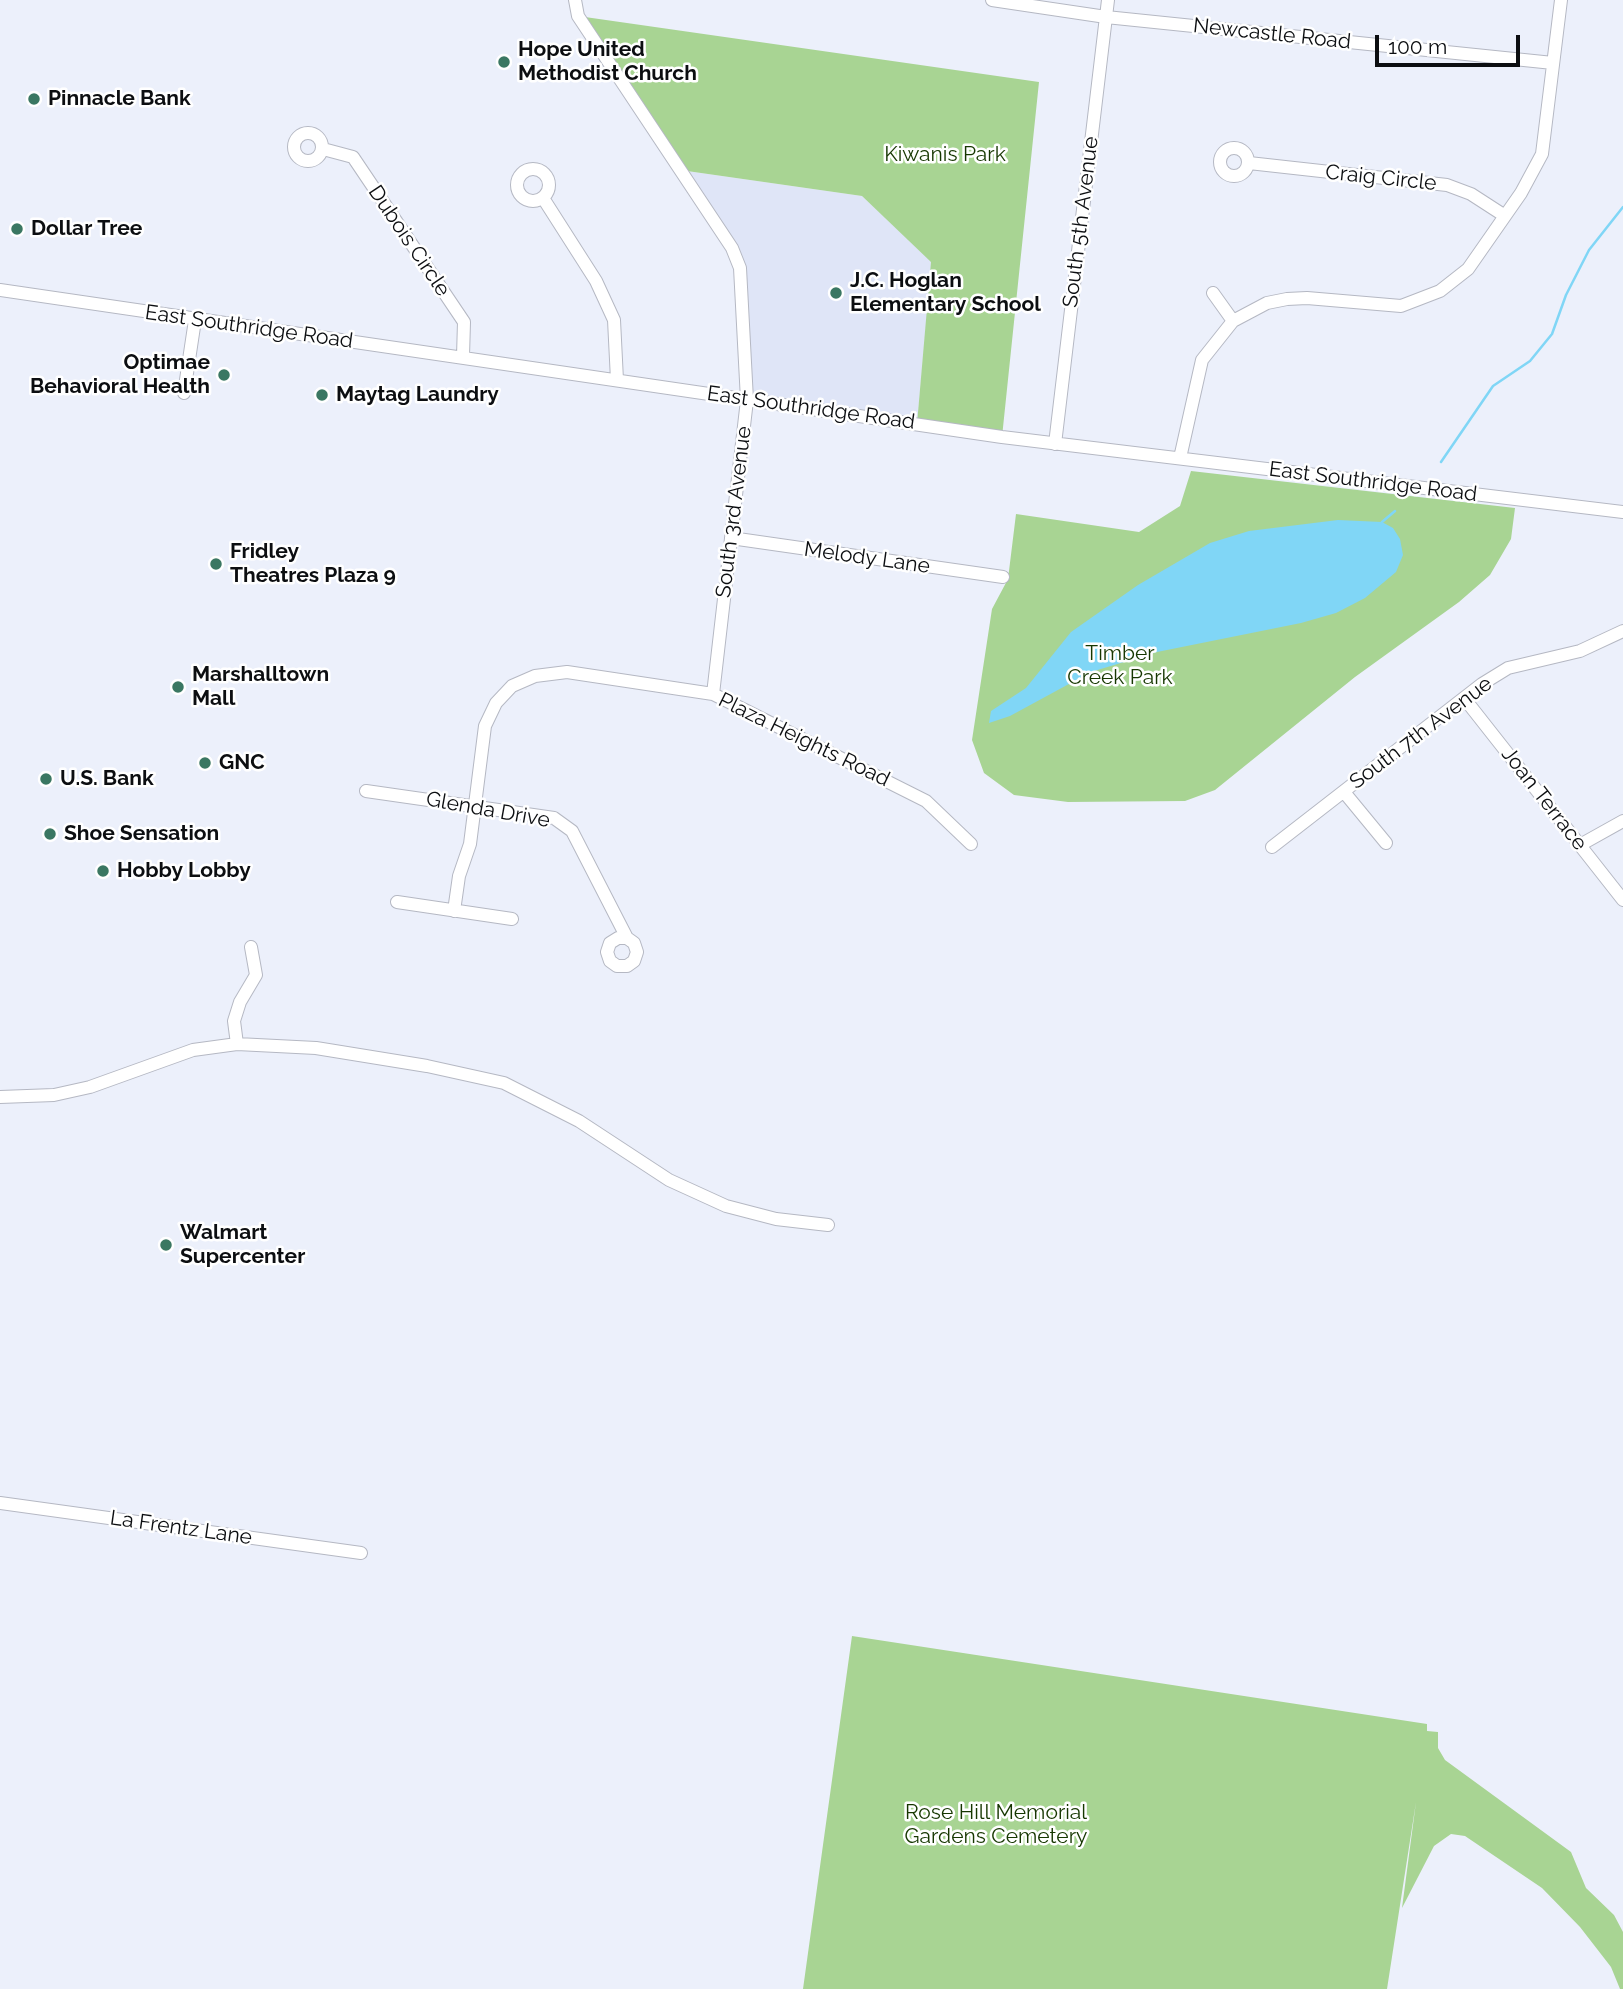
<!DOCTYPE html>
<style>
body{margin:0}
#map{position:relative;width:1623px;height:1989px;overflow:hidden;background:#ecf0fb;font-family:Raleway,sans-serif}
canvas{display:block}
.scale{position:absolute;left:1375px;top:35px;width:145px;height:32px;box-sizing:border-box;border:4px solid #0c0e11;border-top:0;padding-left:9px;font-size:21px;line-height:24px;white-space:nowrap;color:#0c0e11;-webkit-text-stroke:5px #fff;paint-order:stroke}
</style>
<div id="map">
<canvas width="1623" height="1989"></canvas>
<div class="scale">100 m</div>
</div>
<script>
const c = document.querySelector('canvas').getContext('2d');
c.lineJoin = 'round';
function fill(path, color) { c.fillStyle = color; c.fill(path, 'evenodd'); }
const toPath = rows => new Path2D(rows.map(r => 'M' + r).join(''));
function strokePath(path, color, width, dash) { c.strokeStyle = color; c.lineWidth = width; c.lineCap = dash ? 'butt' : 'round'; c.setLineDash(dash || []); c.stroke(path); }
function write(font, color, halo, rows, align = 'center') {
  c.font = font + ' Raleway,sans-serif'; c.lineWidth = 5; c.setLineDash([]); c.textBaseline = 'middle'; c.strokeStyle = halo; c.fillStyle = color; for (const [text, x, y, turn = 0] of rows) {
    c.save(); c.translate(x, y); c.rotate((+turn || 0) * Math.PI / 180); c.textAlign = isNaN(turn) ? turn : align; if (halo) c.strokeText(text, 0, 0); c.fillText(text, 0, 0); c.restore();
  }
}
fill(toPath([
 [680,170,862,196,932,262,917,424,747,400,740,268]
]), '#dfe5f7');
fill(toPath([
 [578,16,1039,82,1002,437,917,424,931,262,862,196,680,170],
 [1191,471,1515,508,1511,539,1490,575,1459,602,1355,677,1215,790,1185,801,1068,802,1014,795,984,773,972,740,992,609,1008,579,1016,514,1139,532,1180,506],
 [852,1636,1427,1724,1427,1731,1438,1732,1438,1748,1445,1760,1571,1852,1586,1888,1614,1915,1623,1932,1623,1989,1620,1989,1611,1967,1580,1927,1542,1888,1465,1836,1451,1834,1434,1846,1402,1908,1416,1802,1387,1989,803,1989]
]), '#a8d493');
fill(toPath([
 [1338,520,1382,522,1393,528,1400,539,1403,555,1396,572,1365,598,1336,613,1301,623,1157,652,1091,672,1010,716,989,723,991,711,1026,688,1071,632,1138,585,1210,543,1249,531]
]), '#80d6f6');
strokePath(toPath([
 [1441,462,1493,386,1530,361,1552,334,1566,295,1589,250,1623,207],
 [1382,522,1395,511]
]), '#80d6f6', 2.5);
const minor = toPath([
 [575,0,578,16,732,248,740,268,747,400,713,694],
 [992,0,1106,17,1553,63],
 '294 147a14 14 0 1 1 28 0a14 14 0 1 1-28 0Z',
 '1220 162a14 14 0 1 1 28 0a14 14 0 1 1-28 0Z',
 [323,149,353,157,464,322,463,356],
 [1249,163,1447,185,1471,194,1505,216],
 '517 185a16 16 0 1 1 32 0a16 16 0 1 1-32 0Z',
 [543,198,596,281,614,320,617,380],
 [0,290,1002,437,1623,512],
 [1213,293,1233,321],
 [184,393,195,320],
 [1055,444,1108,0],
 [1180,458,1202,360,1233,321,1267,303,1287,299,1307,298,1401,306,1440,291,1468,269,1521,193,1542,154,1561,0],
 [731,538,1003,577],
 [1464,698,1623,900],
 [366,791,554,818,572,831,627,938,634,943,637,952,634,961,627,966,617,966,610,961,607,952,610,943,618,938,627,938],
 [1344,792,1386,843],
 [1580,845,1623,821],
 [1272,847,1482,684,1508,668,1580,651,1623,631],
 [397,902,512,919],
 [454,911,459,876,470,844,485,726,496,703,512,686,535,676,567,672,713,694,926,801,971,844],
 [237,1044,234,1021,240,1002,256,975,251,947],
 [0,1097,54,1095,90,1087,193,1050,237,1044,316,1048,427,1066,504,1083,579,1121,669,1180,726,1206,776,1219,828,1225],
 [0,1503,361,1553]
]);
strokePath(minor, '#b5b8c3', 14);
strokePath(minor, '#fff', 12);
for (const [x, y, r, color] of [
 [504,62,7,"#3a7762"],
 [34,99,7,"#3a7762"],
 [17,229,7,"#3a7762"],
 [836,293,7,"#3a7762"],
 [224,375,7,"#3a7762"],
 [322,395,7,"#3a7762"],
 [216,564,7,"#3a7762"],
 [178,687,7,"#3a7762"],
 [205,763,7,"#3a7762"],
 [46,779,7,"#3a7762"],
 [50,834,7,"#3a7762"],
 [103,871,7,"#3a7762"],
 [166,1245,7,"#3a7762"]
]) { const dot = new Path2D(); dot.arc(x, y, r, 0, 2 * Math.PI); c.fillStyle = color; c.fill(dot); strokePath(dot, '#fff', 2.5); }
write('21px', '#0c0e11', '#fff', [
 ["Newcastle Road",1272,34,6],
 ["Craig Circle",1381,178,6],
 ["South 5th Avenue",1081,222,-83],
 ["Dubois Circle",409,241,56],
 ["East Southridge Road",249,327,8],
 ["East Southridge Road",811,408,8],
 ["East Southridge Road",1373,482,7],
 ["South 3rd Avenue",734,512,-83],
 ["Melody Lane",867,558,8],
 ["South 7th Avenue",1421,733,-37],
 ["Plaza Heights Road",804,740,26],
 ["Joan Terrace",1544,799,52],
 ["Glenda Drive",488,810,10],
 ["La Frentz Lane",181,1528,8]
]);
write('bold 21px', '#0c0e11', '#fff', [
 ["Hope United",518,50],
 ["Methodist Church",518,74],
 ["Pinnacle Bank",48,99],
 ["Dollar Tree",31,229],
 ["J.C. Hoglan",850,281],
 ["Elementary School",850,305],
 ["Optimae",210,363,"right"],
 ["Behavioral Health",210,387,"right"],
 ["Maytag Laundry",336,395],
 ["Fridley",230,552],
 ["Theatres Plaza 9",230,576],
 ["Marshalltown",192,675],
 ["Mall",192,699],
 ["GNC",219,763],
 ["U.S. Bank",60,779],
 ["Shoe Sensation",64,834],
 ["Hobby Lobby",117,871],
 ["Walmart",180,1233],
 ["Supercenter",180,1257]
], 'left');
write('21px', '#163700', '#fff', [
 ["Kiwanis Park",945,155],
 ["Timber",1120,654],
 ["Creek Park",1120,678],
 ["Rose Hill Memorial",996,1813],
 ["Gardens Cemetery",996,1837]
]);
</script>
